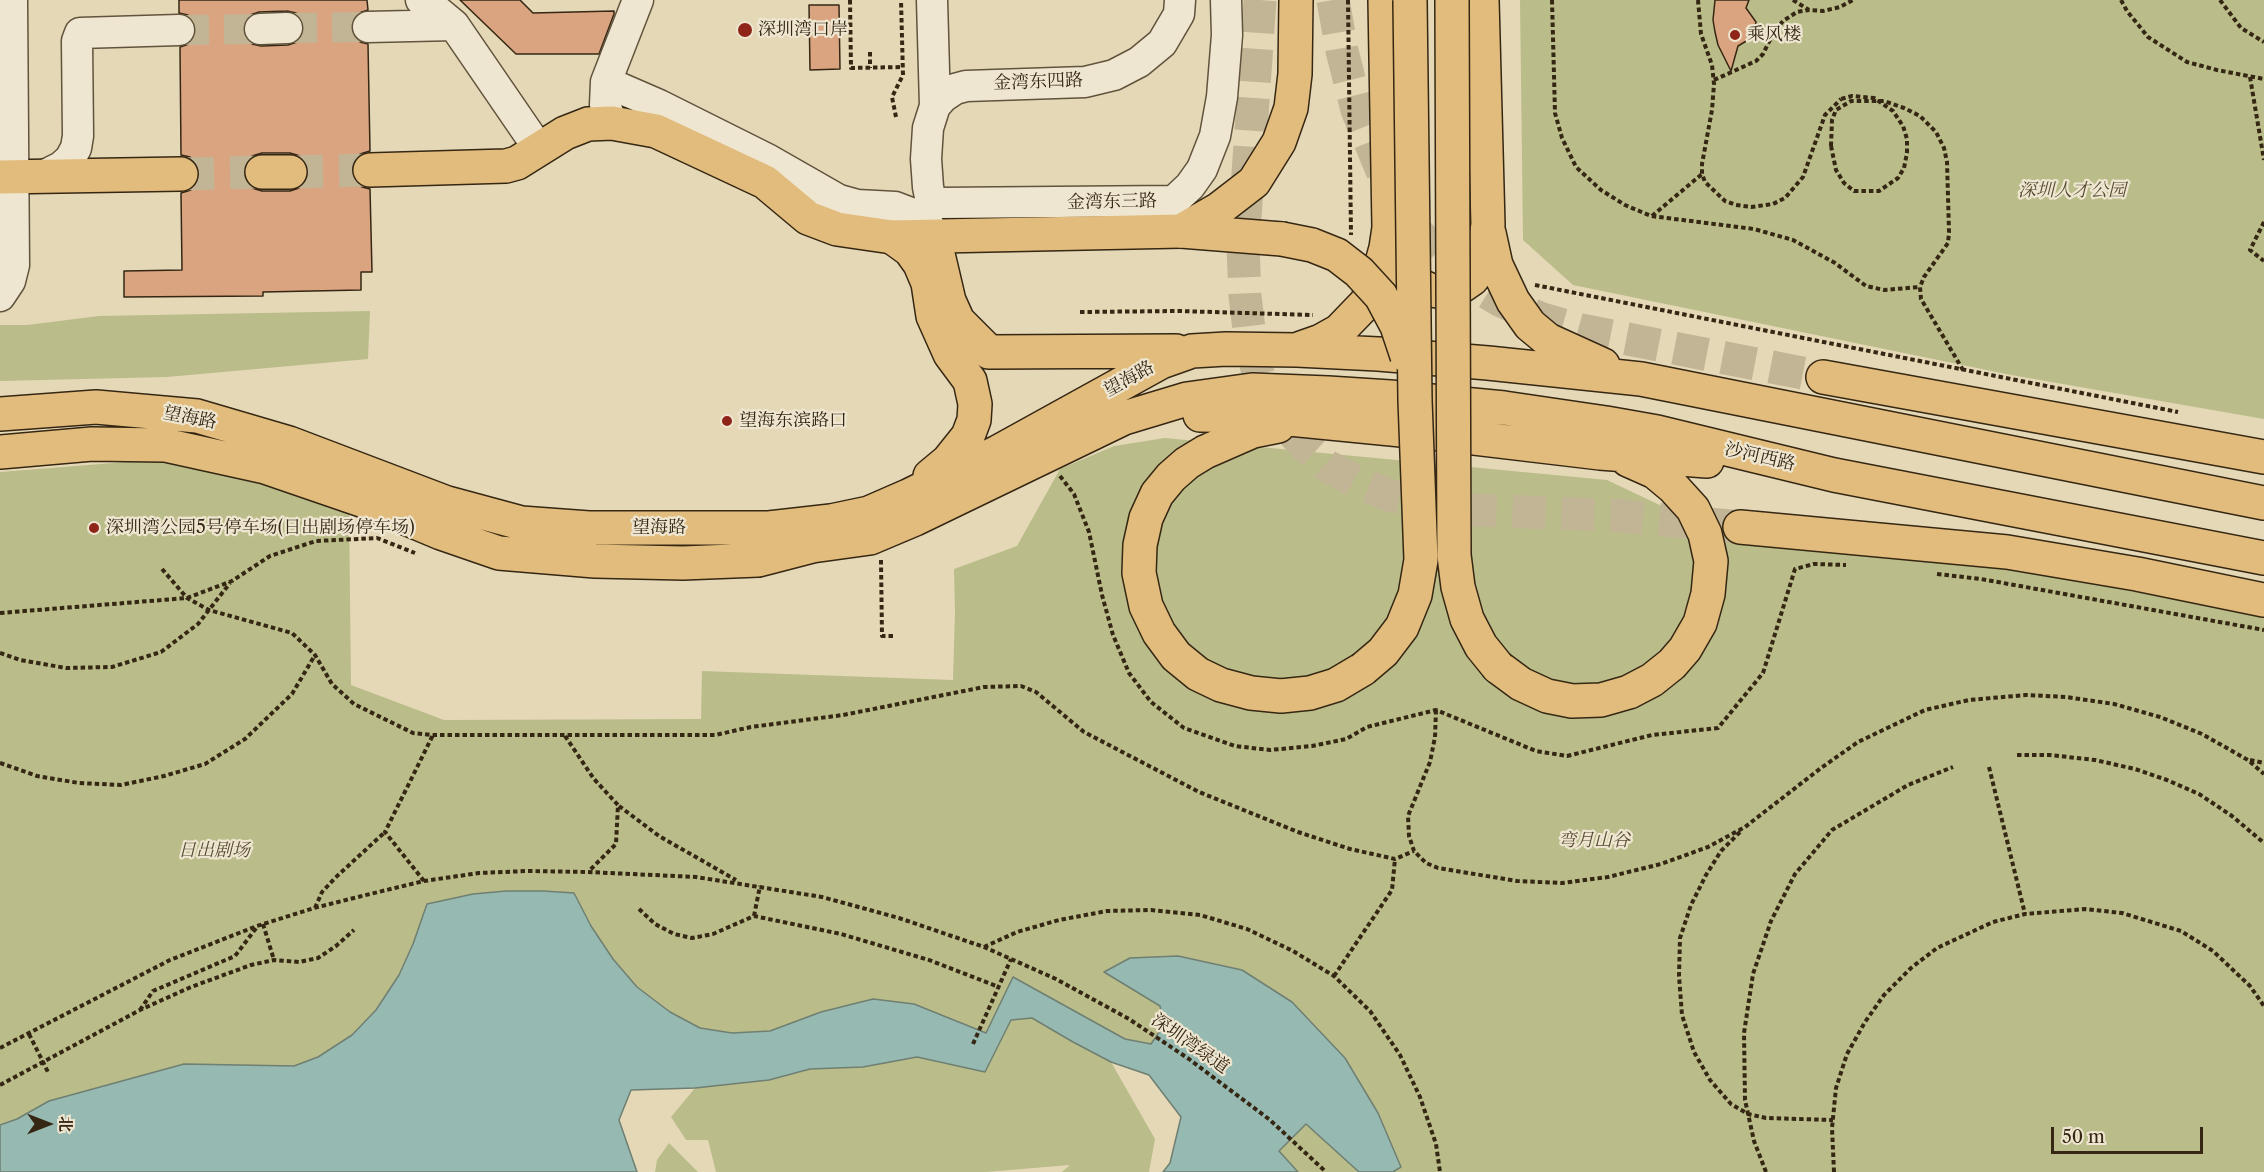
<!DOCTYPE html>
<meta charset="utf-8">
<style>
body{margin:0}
#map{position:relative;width:2264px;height:1172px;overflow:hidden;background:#e5d8b7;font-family:"Libre Caslon Text","Noto Serif SC",serif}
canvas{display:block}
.north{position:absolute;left:18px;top:1094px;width:60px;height:60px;-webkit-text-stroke:4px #eee6d0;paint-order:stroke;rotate:90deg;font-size:16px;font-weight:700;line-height:24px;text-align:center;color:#352713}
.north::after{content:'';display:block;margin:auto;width:21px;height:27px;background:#352713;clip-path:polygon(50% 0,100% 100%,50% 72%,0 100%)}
.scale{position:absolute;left:2051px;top:1127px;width:152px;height:27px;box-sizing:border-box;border:3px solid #352713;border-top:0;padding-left:8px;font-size:18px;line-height:21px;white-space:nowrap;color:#352713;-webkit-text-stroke:4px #eee6d0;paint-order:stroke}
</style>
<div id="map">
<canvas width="2264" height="1172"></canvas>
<div class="north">北</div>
<div class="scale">50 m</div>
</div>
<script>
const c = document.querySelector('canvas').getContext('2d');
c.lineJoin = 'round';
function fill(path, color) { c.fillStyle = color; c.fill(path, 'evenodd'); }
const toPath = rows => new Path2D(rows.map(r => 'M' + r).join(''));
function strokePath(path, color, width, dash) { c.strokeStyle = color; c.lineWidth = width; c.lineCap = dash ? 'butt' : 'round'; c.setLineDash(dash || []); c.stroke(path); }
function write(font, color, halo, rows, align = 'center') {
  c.font = font + ' "Libre Caslon Text","Noto Serif SC",serif'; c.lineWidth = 4.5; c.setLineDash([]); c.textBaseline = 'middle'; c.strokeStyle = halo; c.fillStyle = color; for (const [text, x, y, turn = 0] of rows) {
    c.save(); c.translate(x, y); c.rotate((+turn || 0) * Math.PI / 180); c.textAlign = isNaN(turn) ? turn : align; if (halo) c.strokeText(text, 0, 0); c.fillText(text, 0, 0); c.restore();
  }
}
fill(toPath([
 [1520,0,2264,0,2264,419,2011,375,1573,285,1523,240],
 [370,311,368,359,167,377,0,381,0,325,27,325,99,316],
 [1165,438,1607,480,1731,539,2039,573,2264,617,2264,1172,1393,1172,1401,1167,1378,1113,1345,1058,1242,970,1178,956,1130,958,1105,971,1160,1005,1164,1025,1151,1044,1125,1039,1013,977,986,1033,914,1004,873,999,821,1012,770,1031,732,1033,700,1028,670,1012,637,987,613,959,591,926,574,893,543,891,507,891,413,944,399,975,376,1010,352,1035,318,1057,294,1066,184,1064,114,1083,0,1125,0,472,176,458,349,509,351,685,444,720,701,719,702,671,953,680,955,611,954,569,1017,546,1060,469,1114,446],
 [1032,1018,1073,1042,1111,1062,1155,1139,1149,1172,1062,1172,1070,1165,986,1172,716,1172,708,1140,686,1140,671,1117,695,1088,769,1080,810,1069,863,1067,917,1057,946,1064,1011,1019],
 [1306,1124,1359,1172,1298,1172,1278,1151],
 [669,1143,698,1172,655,1172,657,1160]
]), '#babd8a');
const water = toPath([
 [506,891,543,891,574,893,591,926,613,959,637,987,670,1012,700,1028,732,1033,770,1031,821,1012,873,999,914,1004,986,1033,1013,977,1125,1039,1151,1044,1164,1025,1160,1006,1104,972,1130,958,1178,956,1242,970,1292,1002,1345,1058,1378,1113,1401,1167,1393,1172,1359,1172,1306,1124,1279,1151,1298,1172,1163,1172,1170,1163,1181,1117,1149,1075,1111,1062,1073,1042,1032,1018,1011,1020,985,1072,917,1057,863,1067,810,1069,769,1080,695,1088,631,1090,619,1120,637,1172,0,1172,0,1125,17,1119,49,1101,184,1064,294,1066,318,1057,352,1035,376,1010,399,975,413,944,427,904,473,894,506,891]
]);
fill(water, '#96b9b1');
strokePath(water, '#6f7f72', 1.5);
const building = toPath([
 [179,0,367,0,368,10,359,13,353,18,351,27,354,36,360,42,368,44,370,151,360,154,353,162,351,170,354,180,362,187,370,189,372,272,361,272,361,290,263,292,263,296,124,297,124,271,182,270,181,193,191,190,198,183,200,174,197,164,190,157,181,155,180,47,189,44,194,38,196,30,193,20,188,15,179,13,179,0],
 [287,11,296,13,302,19,304,28,302,36,297,42,288,45,261,46,252,44,246,39,243,29,245,21,250,15,259,12,287,11],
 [262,153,290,153,300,156,306,163,309,171,306,182,299,188,290,191,262,191,252,188,246,181,243,173,246,163,252,156,262,153],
 [460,0,520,0,533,13,614,11,614,14,599,54,516,54,460,0],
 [1715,0,1749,0,1746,8,1756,22,1753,37,1738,46,1731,71,1718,45,1715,32,1713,20,1715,0],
 [809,5,839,5,840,69,810,70,809,5]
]);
fill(building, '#dba480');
strokePath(building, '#352713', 1.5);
strokePath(toPath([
 [287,28,368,27],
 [179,30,260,29]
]), '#c2b596', 30, [30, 15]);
strokePath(toPath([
 [1260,0,1243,246,1245,296,1250,338,1259,378,1278,416,1303,444,1327,466,1359,483,1392,496,1427,504,1470,510,1611,515,1740,527],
 [1333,0,1342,51,1357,110,1390,190,1414,229,1442,259,1475,285,1501,301,1542,319,1581,330,1823,377],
 [290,172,370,170],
 [181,174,262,172]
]), '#c2b596', 33, [33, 16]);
const minor = toPath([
 [421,0,430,5,454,25,539,149],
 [932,0,935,106],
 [1180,0,1179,14,1162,43,1139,62,1114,75,1085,82,966,86,955,89,943,97,935,106,928,128,926,159,928,187,930,197,939,203,1174,201,1190,186,1202,169,1215,136,1222,97,1227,35,1226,0],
 [368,27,454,25],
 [260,29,287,28],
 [606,82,659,105,769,160,839,200,857,205,895,207,916,215,928,224,934,237],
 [612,123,605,105,606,82,638,0],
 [41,177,61,167,70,159,76,148,78,136,77,41,80,33,179,30],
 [0,296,10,281,14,265,12,0]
]);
const major = toPath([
 [1389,228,1395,259,1403,273,1412,282,1430,290,1444,292,1459,288,1472,279,1480,268,1488,225,1482,0],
 [1181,231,1282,239],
 [1489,233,1496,265,1513,301,1530,325,1548,340,1603,365],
 [892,237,910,250,920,264,928,283,933,316,950,354,970,381,975,404,974,420,968,436,948,461,930,476],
 [934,237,949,301,958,321,989,352,1176,351],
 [1301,348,1321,341,1339,331,1366,303,1376,284,1386,248,1389,228,1385,0],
 [0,414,96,407,197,416,289,443,447,503,521,523,589,528,769,528,831,521,869,513,908,496,998,452,1161,362,1192,351,1226,349,1297,350,1378,354,1488,363,1641,379,2264,503],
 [1200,415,1259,416,1432,433,1600,453,1707,461],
 [1278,426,1253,431,1205,452,1187,463,1171,477,1157,494,1146,518,1140,545,1139,573,1146,606,1159,633,1176,656,1198,674,1221,685,1251,693,1281,696,1310,693,1336,685,1363,669],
 [0,452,92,444,165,445,265,467,367,502,441,533,499,553,595,561,683,563,758,560,812,546,870,538,915,519,1124,418,1187,399,1252,390,1328,393,1390,397,1504,408,1606,423,1657,432,1834,475,2264,558],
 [1498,667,1521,684,1547,696,1572,701,1601,700,1629,692,1652,680,1672,664,1685,649,1700,623,1708,594,1711,561,1705,534,1693,509,1673,487,1655,472,1628,460]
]);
const highway = toPath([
 [370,170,506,166,517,163,565,133,588,124,612,123,656,131,765,182,808,218,837,229,892,237,1181,231,1219,209,1254,182,1279,142,1291,108,1295,74,1296,0],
 [262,172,290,172],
 [0,177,181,174],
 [1823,377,2264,457],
 [1740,527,2007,552,2137,574,2264,600]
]);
strokePath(minor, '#61533c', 33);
strokePath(major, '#352713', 36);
strokePath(highway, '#352713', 36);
strokePath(toPath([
 [850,0,851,68,903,67],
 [1348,0,1351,235],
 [1552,0,1555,113,1562,138,1576,167,1601,190,1625,205,1651,216,1754,229,1793,240,1835,263,1866,286,1884,290,1920,287],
 [1698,0,1701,34,1712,65,1714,84,1712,110,1702,164,1702,174,1705,182,1725,201,1736,205,1751,207,1773,204,1785,198,1803,177,1825,115,1841,99],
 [1793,0,1809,10,1823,11,1840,7,1853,0],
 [2121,0,2127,11,2148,37,2187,62,2217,70,2264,79],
 [2220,0,2241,28,2264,42],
 [870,52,870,68],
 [2250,77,2264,160],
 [1714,80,1756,61,1763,54,1774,32,1783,21,1797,12,1809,10],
 [896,117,892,97,903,75,901,0],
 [1831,146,1832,120,1836,110,1851,101,1884,101,1904,108,1920,116,1936,132,1944,148,1947,162,1949,232,1948,243,1924,277,1920,287,1921,299,1963,370],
 [1652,216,1702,174],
 [2264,222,2250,250,2264,261],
 [1535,285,2178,412],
 [1080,312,1178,311,1313,315],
 [1060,476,1074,494,1089,532,1102,595,1113,635,1129,673,1151,702,1184,728,1235,746,1270,750,1312,746,1346,739,1367,727,1436,710,1536,751,1567,756,1652,735,1718,728,1763,673,1795,569,1814,564,1846,565],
 [881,560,882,636,895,636],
 [162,569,187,598,209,610,292,633,315,655,332,684,354,704,413,733,433,735,715,735,751,727,843,715,984,687,1021,686,1036,692,1084,732,1199,792,1298,832,1350,849,1395,859,1414,851],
 [1937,574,1981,579,2264,630],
 [0,613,187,598,232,581,270,556,316,541,377,538,415,553],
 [0,653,20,660,66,668,112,667,161,652,198,624,230,583],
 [1436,710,1435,737,1430,762,1408,816,1409,836,1414,851,1426,863,1438,868,1517,881,1562,883,1608,877,1661,864,1708,847,1745,827,1821,768,1858,742,1925,710,1969,700,2026,695,2066,697,2114,704,2160,717,2202,734,2248,760,2264,774],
 [565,736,594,779,618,805,616,844,589,871],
 [2017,755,2050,755,2095,760,2135,769,2167,780,2199,794,2232,816,2264,843],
 [2250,760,2264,763],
 [0,763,37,776,79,783,121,785,164,776,205,764,245,739,292,694,315,655],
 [1989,767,2025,914],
 [619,806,659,836,736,880],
 [1740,832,1721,851,1706,875,1691,905,1680,938,1679,976,1682,1015,1694,1052,1710,1080,1731,1104,1748,1114,1766,1118,1833,1120],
 [424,881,385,832,433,735],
 [315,908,322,892,335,878,385,832],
 [639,909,655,924,674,934,692,938,713,934,754,916,841,934,929,960,999,987],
 [754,916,760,886],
 [263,924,274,960],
 [984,947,1017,932,1059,920,1107,911,1151,910,1200,915,1247,929,1293,951,1334,976,1370,1011,1400,1055,1420,1097,1436,1144,1440,1172],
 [1334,976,1392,890,1395,859],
 [140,1010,153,991,235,956,257,927],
 [29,1034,48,1072],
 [973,1044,1011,959],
 [0,1048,170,960,257,926,314,908,370,894,424,881,479,873,528,871,588,872,696,877,822,897,899,918,984,947,1056,979,1129,1019,1189,1059,1270,1120,1326,1172],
 [0,1085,140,1010,191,987,251,965,274,960,299,962,318,958,336,946,354,930],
 [1766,1172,1754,1141,1745,1100,1744,1033,1753,974,1771,921,1795,874,1832,830,1908,785,1953,767],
 [1834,1172,1832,1128,1836,1088,1847,1054,1865,1022,1884,995,1911,968,1937,948,1993,922,2025,914,2085,909,2122,913,2181,931,2213,951,2250,986,2264,1006]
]), '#352713', 4, [4.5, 3]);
strokePath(minor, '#eee6d0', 30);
strokePath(major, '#e2bc7c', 33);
strokePath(highway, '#e2bc7c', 33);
const majorBridge = toPath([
 [1452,0,1454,555,1458,587,1467,619,1481,646,1498,667],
 [1282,239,1312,245,1337,255,1359,272,1381,296,1397,326,1407,356],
 [1363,669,1383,652,1402,627,1415,595,1421,560,1415,400,1410,0]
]);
strokePath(majorBridge, '#352713', 36, []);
strokePath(toPath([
 [1831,146,1836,170,1844,183,1854,191,1879,191,1898,178,1904,168,1907,153,1907,139,1903,126,1893,111,1874,98,1852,96,1841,99]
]), '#352713', 4, [4.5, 3]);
strokePath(majorBridge, '#e2bc7c', 33);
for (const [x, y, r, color] of [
 [745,30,8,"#8f2418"],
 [1735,35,6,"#8f2418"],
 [727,421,6,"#8f2418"],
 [94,528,6,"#8f2418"]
]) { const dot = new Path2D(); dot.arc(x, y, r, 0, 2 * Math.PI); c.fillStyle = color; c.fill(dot); strokePath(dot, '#eee6d0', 2); }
write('18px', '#352713', '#eee6d0', [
 ["深圳湾口岸",758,30],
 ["乘风楼",1747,35],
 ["望海东滨路口",739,421],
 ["深圳湾公园5号停车场(日出剧场停车场)",106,528]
], 'left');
write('18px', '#352713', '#eee6d0', [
 ["金湾东四路",1038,82,-2],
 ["金湾东三路",1112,202,-1],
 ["望海路",1129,379,-29],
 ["望海路",190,418,11],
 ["沙河西路",1760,457,13],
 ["望海路",659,528],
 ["深圳湾绿道",1190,1044,35]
]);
write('italic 18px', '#564c31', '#eee6d0', [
 ["深圳人才公园",2072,191],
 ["弯月山谷",1594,841],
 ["日出剧场",214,851]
]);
</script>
